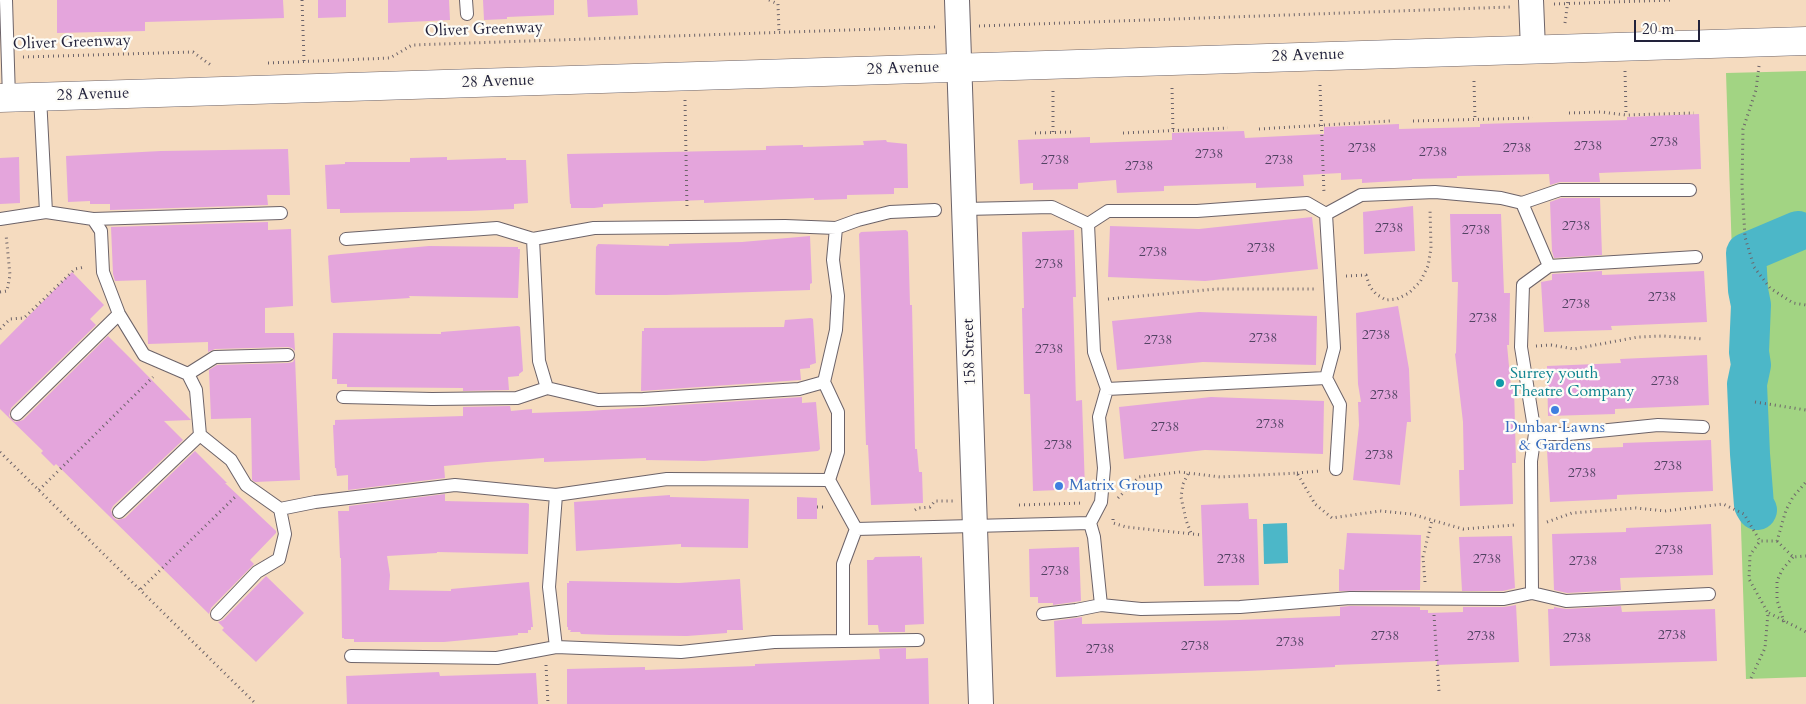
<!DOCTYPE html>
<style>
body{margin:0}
#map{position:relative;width:1806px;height:704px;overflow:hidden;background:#f5dbbf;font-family:Cardo,serif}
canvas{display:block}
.scale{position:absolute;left:1634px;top:20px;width:66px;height:22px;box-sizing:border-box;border:2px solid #22223b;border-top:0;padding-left:6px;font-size:15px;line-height:18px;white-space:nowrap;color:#22223b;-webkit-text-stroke:4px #fdfcf7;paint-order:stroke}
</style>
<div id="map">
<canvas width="1806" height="704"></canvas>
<div class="scale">20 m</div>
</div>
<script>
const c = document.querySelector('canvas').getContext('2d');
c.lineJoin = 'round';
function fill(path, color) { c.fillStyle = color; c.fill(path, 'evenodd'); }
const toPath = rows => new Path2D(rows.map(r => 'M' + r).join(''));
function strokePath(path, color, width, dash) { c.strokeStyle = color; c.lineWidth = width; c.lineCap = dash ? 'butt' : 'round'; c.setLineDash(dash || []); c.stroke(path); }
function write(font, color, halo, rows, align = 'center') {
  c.font = font + ' Cardo,serif'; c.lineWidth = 4.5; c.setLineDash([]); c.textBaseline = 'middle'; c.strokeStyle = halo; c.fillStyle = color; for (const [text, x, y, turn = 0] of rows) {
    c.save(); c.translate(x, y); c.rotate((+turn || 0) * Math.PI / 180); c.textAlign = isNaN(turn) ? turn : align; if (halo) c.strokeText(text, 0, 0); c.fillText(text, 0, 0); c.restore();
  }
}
fill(toPath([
 [1806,71,1806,677,1746,679,1726,73]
]), '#a2d483');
fill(toPath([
 [1287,523,1288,563,1264,564,1263,524]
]), '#4cb7c8');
strokePath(toPath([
 [1757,510,1754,505,1750,454,1747,384,1751,365,1749,352,1751,305,1748,290,1746,253,1798,231]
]), '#4cb7c8', 40);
fill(toPath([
 [57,0,283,0,284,18,145,22,145,31,57,33],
 [318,0,346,0,346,17,318,18],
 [388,0,449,0,450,20,388,23],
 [483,0,554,0,554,15,507,17,507,19,484,20],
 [587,0,637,0,638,15,588,17],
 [1699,114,1701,169,1599,173,1600,182,1560,182,1550,185,1549,174,1457,176,1457,178,1412,179,1412,180,1362,183,1362,179,1341,180,1341,173,1303,175,1304,186,1256,188,1256,183,1164,186,1164,191,1117,193,1116,180,1078,183,1078,189,1033,190,1033,183,1020,184,1018,140,1090,137,1090,143,1172,140,1172,133,1244,131,1245,138,1324,134,1324,127,1399,124,1399,129,1480,127,1480,124,1627,120,1627,117],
 [886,140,887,142,907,144,908,188,894,188,894,194,847,195,847,199,814,200,814,198,790,199,704,203,704,200,603,204,603,207,594,208,571,208,571,204,570,204,567,154,766,150,766,146,803,145,803,147,864,145,863,141],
 [288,149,290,195,267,195,268,205,110,210,110,204,90,204,90,201,68,202,66,156,161,151],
 [19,157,20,203,0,204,0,158],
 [447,157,447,160,506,158,506,160,526,160,528,203,514,204,514,209,469,211,340,213,340,209,327,209,325,165,345,164,345,162,410,162,410,158],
 [1561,198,1600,198,1602,255,1554,258,1552,251,1550,202],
 [1413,206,1415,251,1364,254,1363,212],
 [1450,214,1501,214,1504,293,1510,293,1509,345,1507,345,1511,387,1514,387,1516,463,1512,463,1513,504,1460,506,1459,470,1464,470,1463,422,1455,354,1456,353,1458,282,1452,282],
 [1312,217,1318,269,1205,281,1108,277,1110,226,1199,229],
 [268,222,268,230,291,229,293,306,265,308,265,333,294,333,295,351,292,348,288,347,215,349,208,352,208,342,148,344,146,280,115,281,113,274,111,227],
 [906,230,908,232,910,305,912,305,915,449,917,449,919,472,922,472,923,503,871,505,868,445,866,445,859,234,861,232],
 [1074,230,1076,297,1073,297,1076,401,1082,400,1085,489,1033,491,1030,394,1024,394,1022,308,1024,308,1022,232],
 [810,236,812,283,810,284,810,290,666,295,596,295,595,293,596,247,598,244,669,246,669,244,742,242],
 [429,246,518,247,518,249,520,249,518,298,409,296,410,298,379,300,333,303,331,302,328,256,330,255],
 [1602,271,1602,275,1704,271,1707,322,1611,326,1612,330,1544,332,1541,282,1552,280,1552,274],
 [72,272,104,305,90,319,96,325,11,408,9,416,15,422,23,420,108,336,140,368,191,420,164,421,183,440,113,506,111,510,113,517,117,520,125,518,195,451,227,483,225,483,276,531,276,533,250,560,254,564,211,608,209,614,56,464,54,466,41,453,43,451,0,409,0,345],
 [1398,306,1409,369,1411,422,1407,422,1400,485,1353,480,1359,425,1358,402,1361,402,1358,384,1356,313],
 [1199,312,1317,316,1316,365,1203,362,1117,370,1112,321],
 [811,318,813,319,816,363,810,365,810,368,800,369,801,380,641,391,642,331,644,331,644,328,784,327,785,320],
 [518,326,520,327,523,371,519,374,519,376,508,377,509,390,463,391,463,388,347,387,347,384,337,384,337,379,332,379,333,333,441,334,441,332],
 [1707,355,1709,405,1615,409,1615,414,1548,416,1547,366,1621,363,1620,359],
 [295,358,300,480,255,482,252,480,251,418,211,419,209,370,217,365,288,363,293,362],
 [802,397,802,403,816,402,820,449,818,451,704,461,646,460,646,458,544,462,544,458,487,462,444,466,445,478,348,490,348,475,337,476,336,468,335,468,333,425,335,425,335,420,463,416,463,407,510,406,511,411,532,409,532,413,588,411],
 [1211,397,1324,401,1323,454,1205,450,1124,459,1119,407],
 [1711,440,1713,491,1617,495,1617,499,1550,502,1547,450,1623,447,1623,443],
 [445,494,445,501,527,503,529,504,528,554,437,552,437,553,387,556,390,575,389,590,451,591,451,589,529,582,533,627,531,627,531,630,528,630,528,633,518,633,518,635,444,642,354,642,354,639,344,639,344,638,342,638,341,558,340,558,338,511,349,511,349,506],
 [670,495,670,497,749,499,748,548,681,547,681,544,576,551,574,502],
 [797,497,817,498,817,519,797,519],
 [1248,503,1249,519,1257,519,1259,585,1204,586,1201,505],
 [1711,524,1713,575,1620,578,1621,590,1567,593,1554,590,1552,534,1626,532,1626,528],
 [1347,533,1421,535,1420,590,1339,591,1339,569,1344,570],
 [1512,536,1515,588,1503,591,1462,591,1459,537],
 [1079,547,1081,601,1053,605,1053,603,1038,603,1038,597,1030,597,1029,549],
 [920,556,920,558,922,557,924,624,905,625,905,632,879,632,878,625,868,625,867,560,873,560,875,557],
 [266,576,304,613,256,662,222,630,224,628,218,622,223,620],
 [740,579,743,630,727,630,727,633,687,636,610,635,581,634,580,632,570,632,571,630,568,630,568,627,567,627,567,583,569,583,569,581,679,583],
 [1516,605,1519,662,1437,665,1437,661,1335,665,1335,667,1247,671,1056,677,1054,621,1082,617,1082,624,1238,620,1340,616,1340,607,1350,606,1420,607,1420,610,1428,610,1428,613,1463,612,1463,607,1504,607],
 [1621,606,1622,612,1715,609,1717,661,1550,666,1548,609,1554,609,1554,607,1566,609],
 [906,648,906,659,928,658,929,704,567,704,567,669,645,667,645,670,755,666,755,664,880,659,879,649],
 [439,672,440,676,536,673,538,704,347,704,346,676]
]), '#e4a5dc');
const lane = toPath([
 [6,0,9,98],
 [466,0,467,14],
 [40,97,46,212],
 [1522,203,1549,266,1523,285,1521,347,1535,434,1531,461,1532,593],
 [965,209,1052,207,1088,224,1108,211,1197,211,1307,203,1326,214,1361,195,1435,192,1501,198,1522,203,1560,190,1690,190],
 [1326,214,1334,348,1326,378,1340,405,1336,469],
 [0,219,46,212,93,219,101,231,103,272,119,314,144,355,188,374,196,390,200,435,231,460,246,485,280,509,285,534,279,559,257,572,217,614],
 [93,219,281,213],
 [1088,224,1094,352,1107,389,1099,417,1104,468,1101,502,1090,523,1094,537,1101,605],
 [346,239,497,228,533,239,594,228,785,226,836,228],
 [533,239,539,361,547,388,598,400,643,399,799,389,824,382],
 [1549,266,1696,257],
 [188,374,215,357,288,355],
 [1107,389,1326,378],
 [343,397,432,399,517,398,547,388],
 [17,414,119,314],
 [1535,434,1569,434,1658,425,1703,427],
 [556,495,549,587,556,647,681,652,774,642,843,641,843,564,856,529,829,480,838,452,838,412,824,382,836,330,838,296,833,260,836,228,858,220,890,212,935,210],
 [280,509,315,502,455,485,556,495,667,479,829,480],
 [119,512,200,435],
 [856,529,1090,523],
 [1043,614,1076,610,1101,605,1141,609,1240,607,1350,598,1504,599,1532,593,1566,601,1709,594],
 [843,641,918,640],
 [351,656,497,658,556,647]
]);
const street = toPath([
 [957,0,981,704],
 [1531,0,1533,49]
]);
const secondary = toPath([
 [0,98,1806,41]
]);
strokePath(lane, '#6c6369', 14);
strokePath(street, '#6c6369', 26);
strokePath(secondary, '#6c6369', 29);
strokePath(toPath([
 [302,0,304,61],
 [769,0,778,4,779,33],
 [1554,4,1673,0],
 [1565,23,1568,0],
 [979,26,1510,7],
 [23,57,193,52,212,66],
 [268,63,390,58,412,45,936,27],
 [1759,66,1756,90,1743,129,1742,186,1745,237,1754,267,1770,288,1793,303,1806,305],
 [1625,71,1626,114],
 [1474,81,1475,120],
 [1320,85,1324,194],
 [1172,88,1173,131],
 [1053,91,1053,132],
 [685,100,687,210],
 [1569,113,1601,112,1626,115,1694,113],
 [1413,121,1533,118],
 [1259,129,1390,121],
 [1035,133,1072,132],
 [1123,133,1228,128],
 [1346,276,1366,275,1370,287,1376,294,1386,300,1397,299,1409,293,1420,282,1428,266,1431,248,1430,209],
 [0,292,7,291,10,275,6,234],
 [1108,299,1217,289,1314,289],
 [0,329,10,319,24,318,75,269,85,267],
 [1536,346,1551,345,1574,349,1638,337,1663,336,1704,339],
 [1755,402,1806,410],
 [0,452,256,704],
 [1297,473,1321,471],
 [1188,474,1183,484,1181,497,1186,520,1191,533],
 [39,490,153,377],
 [1118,498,1139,477,1180,472,1220,477,1297,473,1315,504,1332,518,1380,511,1411,514,1463,529,1515,525],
 [1019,505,1083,503],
 [817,507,825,507],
 [915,510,918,508,930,507,935,501,953,501],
 [1113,519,1113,523,1126,527,1202,535],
 [1547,522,1572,513,1636,508,1665,511,1723,504,1744,514,1760,541],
 [1777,541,1793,557,1806,556],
 [1425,582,1423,557,1432,520],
 [141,589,235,497],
 [1769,613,1806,632],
 [1434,615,1439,691],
 [1784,622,1777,600,1777,581,1782,570,1793,557],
 [546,665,548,704],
 [1751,678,1765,648,1768,613,1749,579,1750,555,1760,541,1777,541,1786,510,1793,497,1806,482]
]), '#6c6369', 3, [1, 4]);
strokePath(lane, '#fff', 12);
strokePath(street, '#fff', 24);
strokePath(secondary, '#fff', 28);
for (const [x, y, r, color] of [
 [1500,383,5,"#0f9aa8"],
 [1555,410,5,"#3f7fe0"],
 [1059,486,5,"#3f7fe0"]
]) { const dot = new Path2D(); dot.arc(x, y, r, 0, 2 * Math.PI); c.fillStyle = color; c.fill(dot); strokePath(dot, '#fdfcf7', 2); }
write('14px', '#524363', null, [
 ["2738",1664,143],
 ["2738",1588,147],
 ["2738",1362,149],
 ["2738",1517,149],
 ["2738",1433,153],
 ["2738",1209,155],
 ["2738",1055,161],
 ["2738",1279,161],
 ["2738",1139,167],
 ["2738",1576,227],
 ["2738",1389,229],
 ["2738",1476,231],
 ["2738",1261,249],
 ["2738",1153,253],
 ["2738",1049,265],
 ["2738",1662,298],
 ["2738",1576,305],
 ["2738",1483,319],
 ["2738",1376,336],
 ["2738",1263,339],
 ["2738",1158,341],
 ["2738",1049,350],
 ["2738",1665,382],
 ["2738",1384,396],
 ["2738",1270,425],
 ["2738",1165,428],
 ["2738",1058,446],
 ["2738",1379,456],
 ["2738",1668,467],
 ["2738",1582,474],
 ["2738",1669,551],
 ["2738",1231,560],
 ["2738",1487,560],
 ["2738",1583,562],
 ["2738",1055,572],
 ["2738",1672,636],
 ["2738",1385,637],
 ["2738",1481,637],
 ["2738",1577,639],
 ["2738",1290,643],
 ["2738",1195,647],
 ["2738",1100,650]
]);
write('16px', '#22223b', '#fdfcf7', [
 ["Oliver Greenway",484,30,-2],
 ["Oliver Greenway",72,43,-2],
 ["28 Avenue",1308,56,-2],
 ["28 Avenue",903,69,-2],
 ["28 Avenue",498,82,-2],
 ["28 Avenue",93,95,-2],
 ["158 Street",970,352,-92]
]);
write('16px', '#0d838f', '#fdfcf7', [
 ["Surrey youth",1510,374],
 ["Theatre Company",1510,392]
], 'left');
write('16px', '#366cbe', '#fdfcf7', [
 ["Dunbar Lawns",1555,428],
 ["& Gardens",1555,446],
 ["Matrix Group",1069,486,"left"]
]);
</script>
